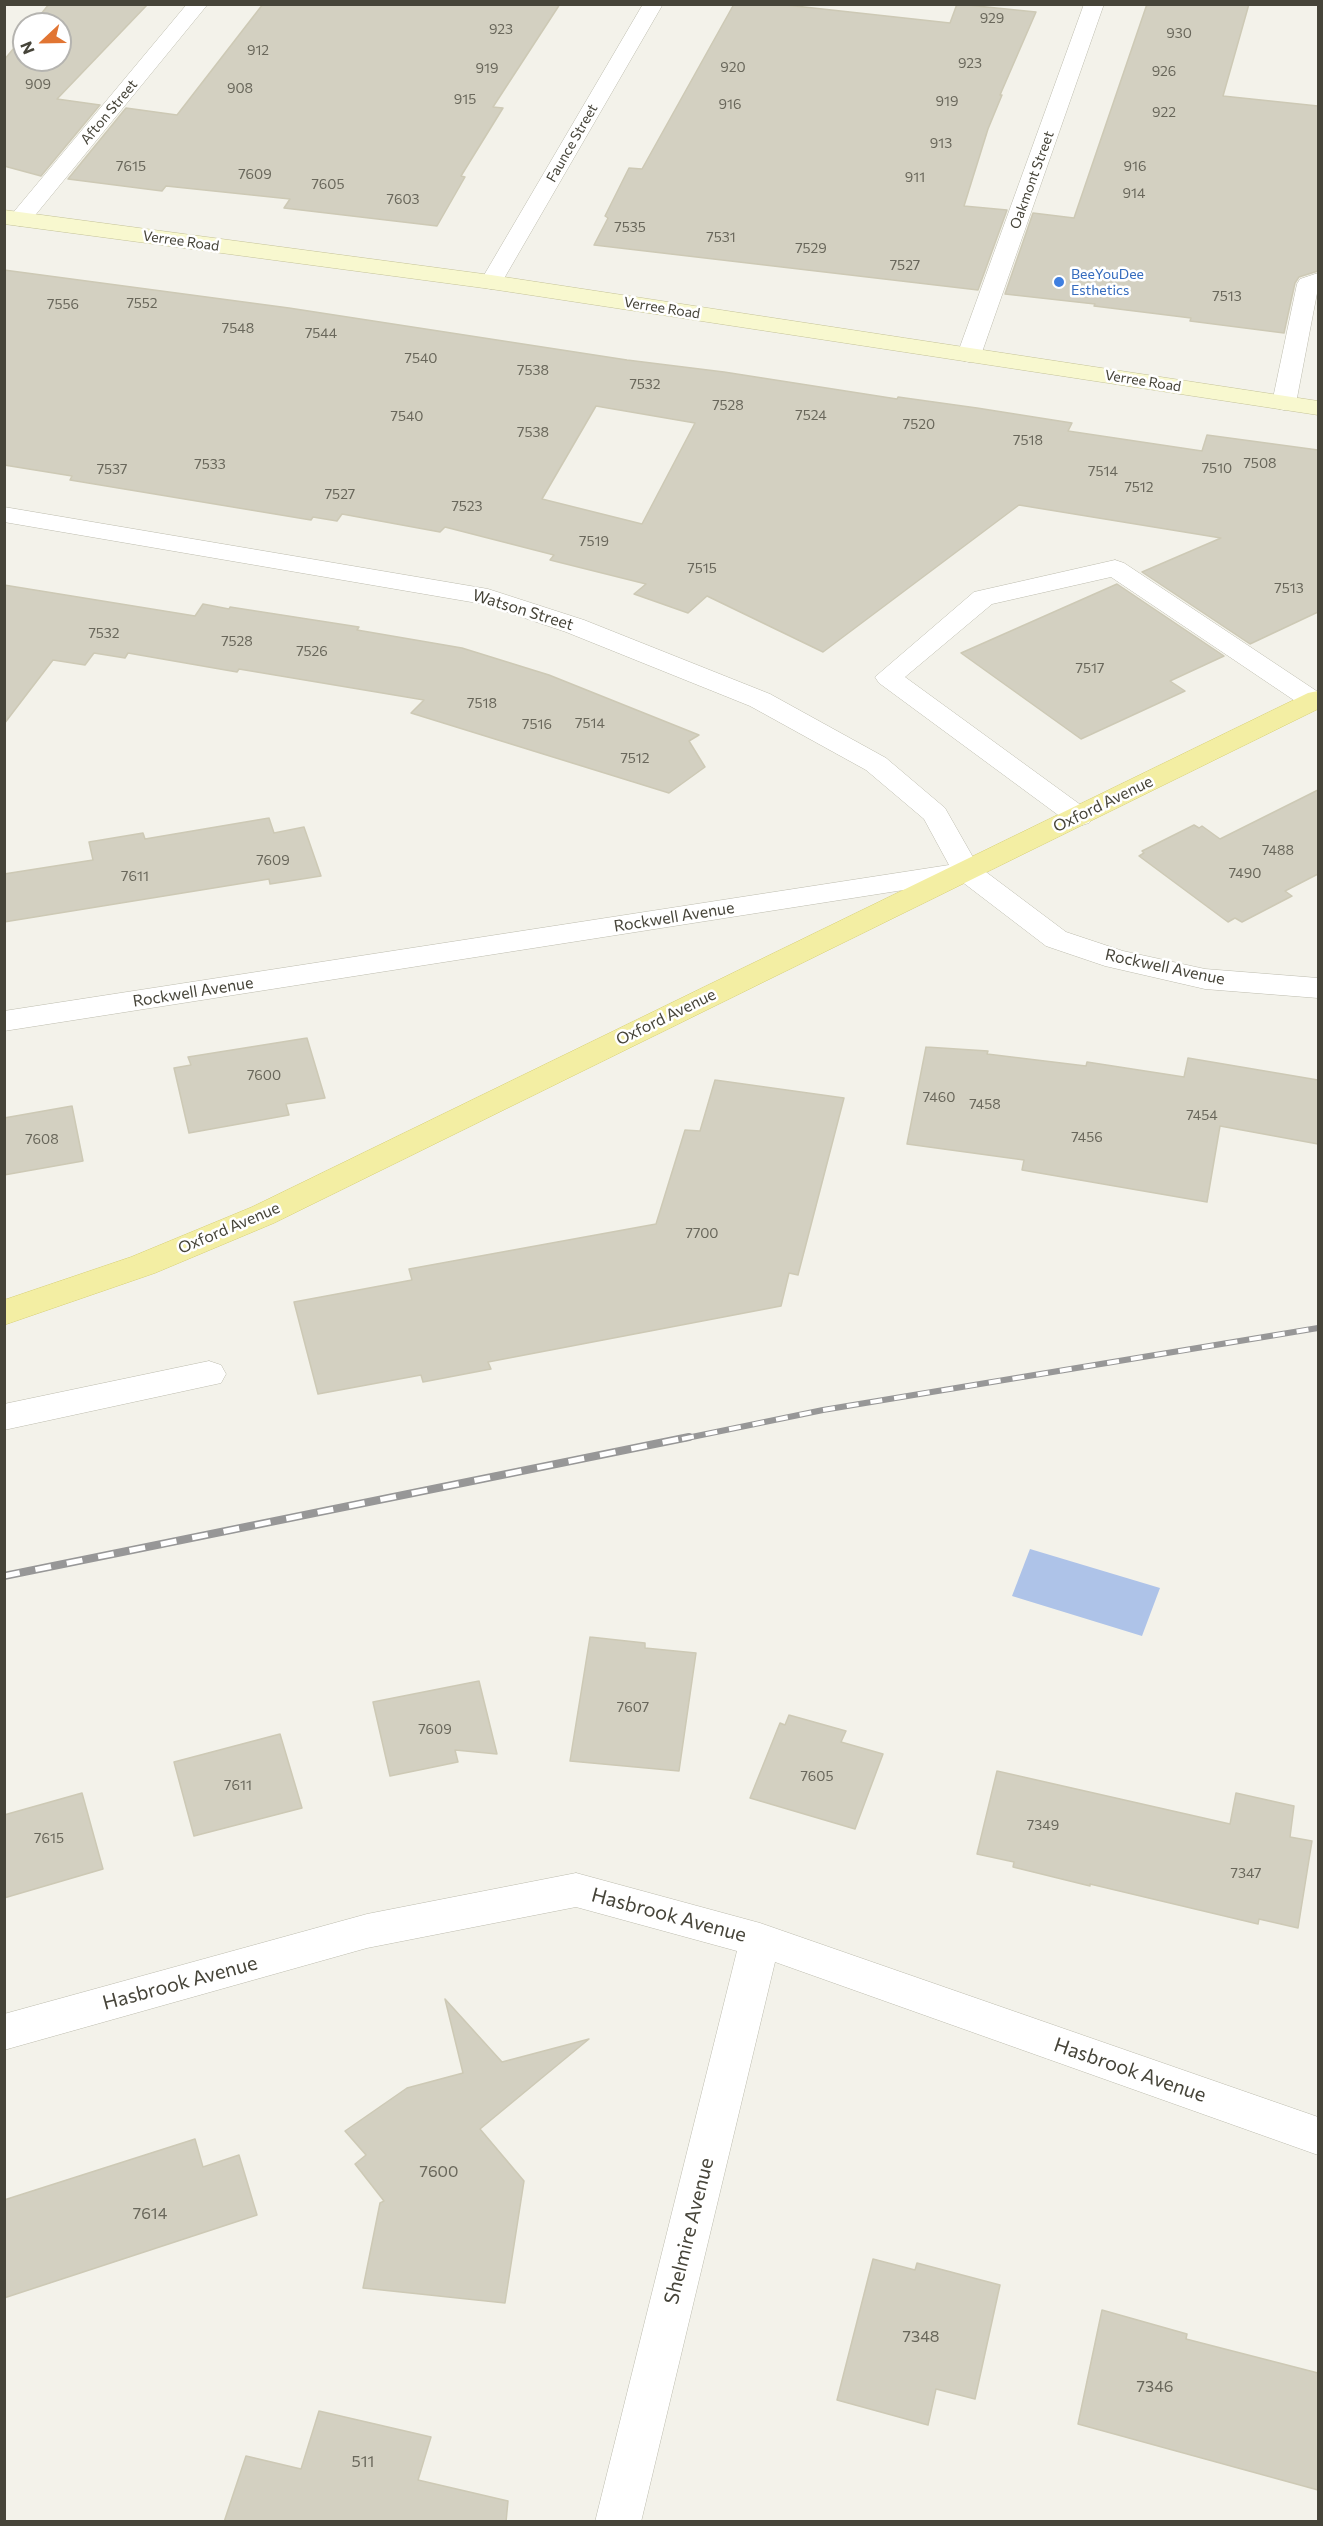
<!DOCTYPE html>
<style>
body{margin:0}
#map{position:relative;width:1323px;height:2526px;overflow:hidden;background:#f3f2ea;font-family:Commissioner,sans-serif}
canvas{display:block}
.frame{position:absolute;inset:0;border:6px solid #464439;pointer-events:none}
.north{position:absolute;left:12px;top:12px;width:60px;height:60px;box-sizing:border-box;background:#fff;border:2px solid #b5b4b0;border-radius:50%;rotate:248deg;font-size:16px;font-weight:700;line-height:24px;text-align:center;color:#464439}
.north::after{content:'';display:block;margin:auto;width:21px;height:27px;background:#e17533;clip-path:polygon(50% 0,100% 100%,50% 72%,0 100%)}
</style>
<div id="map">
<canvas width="1323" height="2526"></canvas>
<div class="frame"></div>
<div class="north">N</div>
</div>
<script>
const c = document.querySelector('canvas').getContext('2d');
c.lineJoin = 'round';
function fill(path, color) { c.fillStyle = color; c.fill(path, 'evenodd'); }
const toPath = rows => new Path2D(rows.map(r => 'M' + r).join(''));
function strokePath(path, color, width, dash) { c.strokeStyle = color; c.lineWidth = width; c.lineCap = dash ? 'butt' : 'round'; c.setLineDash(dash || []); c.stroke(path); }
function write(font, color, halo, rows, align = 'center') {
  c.font = font + ' Commissioner,sans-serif'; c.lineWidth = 5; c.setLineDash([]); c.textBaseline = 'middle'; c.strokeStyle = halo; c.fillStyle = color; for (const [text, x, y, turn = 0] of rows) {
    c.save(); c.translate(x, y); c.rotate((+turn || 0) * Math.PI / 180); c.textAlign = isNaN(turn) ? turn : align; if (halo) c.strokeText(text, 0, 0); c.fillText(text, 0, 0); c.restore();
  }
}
fill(toPath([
 [1030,1549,1160,1588,1142,1636,1012,1596]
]), '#aec3e8');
const building = toPath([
 [49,4,148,4,57,99,100,105,41,176,4,166,4,60,24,36,24,60,60,60,60,24,33,24,49,4],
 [263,4,560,4,493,107,503,108,461,176,465,177,437,226,284,208,290,199,166,186,162,191,68,179,126,108,177,115,263,4],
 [734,4,777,4,950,23,957,4,1036,12,1000,95,1002,95,988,129,964,206,1007,210,978,290,594,245,608,218,605,216,629,168,642,169,734,4],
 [1147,4,1249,4,1223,96,1318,106,1318,271,1299,277,1295,283,1284,333,1190,321,1191,318,1094,306,1095,304,1005,294,1033,213,1074,218,1147,4],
 [4,270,289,308,627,360,724,372,897,399,898,397,977,408,1072,423,1068,431,1202,451,1207,435,1318,450,1318,612,1250,644,1142,572,1221,538,1019,505,823,652,707,596,688,613,634,594,646,584,550,560,554,555,445,527,440,532,342,514,337,521,313,517,311,520,70,480,72,476,4,465,4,270],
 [596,406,695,423,642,524,542,499,596,406],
 [1117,584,1224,656,1170,681,1185,691,1081,739,961,653,1117,584],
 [4,585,195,616,203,604,229,609,230,607,359,627,357,630,462,648,549,675,699,735,689,741,705,767,669,793,411,713,424,700,239,669,237,672,128,653,125,658,94,653,85,665,53,660,4,724,4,585],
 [1318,790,1318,874,1285,891,1292,896,1242,922,1235,918,1228,922,1139,856,1144,853,1142,851,1194,825,1199,828,1202,826,1220,839,1318,790],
 [269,818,274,833,304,827,321,876,270,884,269,879,4,922,4,874,93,860,89,842,143,833,145,839,269,818],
 [307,1038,325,1098,286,1104,289,1115,189,1133,174,1068,191,1065,188,1057,307,1038],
 [926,1047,988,1051,987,1054,1086,1066,1087,1062,1184,1077,1188,1058,1318,1080,1318,1144,1220,1126,1207,1202,1022,1170,1024,1160,907,1144,926,1047],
 [715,1080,844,1098,798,1275,789,1273,781,1306,488,1362,491,1369,423,1382,421,1375,318,1394,294,1302,412,1280,409,1269,656,1224,685,1130,700,1131,715,1080],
 [72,1106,83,1161,4,1175,4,1118,72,1106],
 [590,1637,645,1643,645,1648,696,1653,679,1771,570,1761,590,1637],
 [479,1681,497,1754,455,1750,458,1762,390,1776,373,1702,479,1681],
 [789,1715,846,1731,841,1742,883,1754,855,1829,750,1798,780,1723,785,1725,789,1715],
 [280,1734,302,1808,194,1836,174,1762,280,1734],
 [997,1771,1230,1824,1236,1793,1294,1806,1290,1837,1312,1841,1298,1928,1259,1919,1258,1924,1090,1884,1090,1886,1013,1867,1014,1862,977,1854,997,1771],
 [82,1793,103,1869,4,1898,4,1815,82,1793],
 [445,1999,502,2062,589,2039,480,2129,524,2181,505,2303,363,2288,380,2203,384,2201,355,2164,366,2155,345,2131,407,2088,463,2073,445,1999],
 [195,2139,203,2167,239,2155,257,2215,4,2298,4,2200,195,2139],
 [873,2259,915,2270,917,2263,1000,2285,975,2399,936,2389,928,2425,837,2400,873,2259],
 [1102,2310,1187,2334,1186,2339,1318,2373,1318,2490,1078,2424,1102,2310],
 [319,2411,431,2437,418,2480,508,2501,506,2522,224,2522,246,2456,301,2469,319,2411]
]);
fill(building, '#d3d0c1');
strokePath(building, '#cdc9b5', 1.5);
const service = toPath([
 [1318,273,1318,288,1296,403,1292,408,1284,410,1276,408,1272,403,1297,284,1300,279,1318,273],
 [1115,560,1124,563,1318,692,1318,708,1304,707,1111,577,992,604,905,677,1089,811,1093,817,1089,823,1079,826,1069,823,879,683,875,677,974,592,1115,560],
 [209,1361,221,1365,226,1374,221,1383,4,1430,4,1404,209,1361]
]);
const minor = toPath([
 [187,4,208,4,28,224,20,226,12,224,9,219,12,214,187,4],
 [643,4,663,4,502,282,499,287,491,289,483,287,480,282,643,4],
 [1084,4,1104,4,981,355,977,360,969,362,961,360,957,355,1084,4],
 [4,507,488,589,584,620,770,694,886,758,945,808,978,866,1066,932,1123,951,1205,969,1318,978,1318,998,1205,989,1105,966,1046,946,961,881,4,1031,4,1011,949,865,924,819,866,770,750,706,566,632,483,604,4,522,4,507],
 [576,1873,760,1923,1318,2117,1318,2155,775,1962,641,2522,595,2522,737,1951,576,1907,367,1948,4,2050,4,2014,367,1914,576,1873]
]);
const secondary = toPath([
 [4,210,491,275,1318,401,1318,415,491,289,4,224,4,210]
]);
const primary = toPath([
 [1318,691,1318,709,274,1223,155,1273,4,1325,4,1300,131,1257,252,1207,1308,693,1318,691]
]);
strokePath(service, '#bdbcae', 1);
strokePath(minor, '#bdbcae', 1);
strokePath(secondary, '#c4c298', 1);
strokePath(primary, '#d6cf75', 1);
fill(service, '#fff');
fill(minor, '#fff');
fill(secondary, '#f8f8cf');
fill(primary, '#f3eea3');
const railFar1 = toPath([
 [682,1439,823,1410,1318,1328]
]);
const rail = toPath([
 [4,1576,689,1437]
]);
strokePath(railFar1, '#979797', 6);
strokePath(rail, '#979797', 8);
strokePath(railFar1, '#fff', 4, [12]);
strokePath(rail, '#fff', 5, [16]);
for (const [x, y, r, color] of [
 [1059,282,6,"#3f7fe0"]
]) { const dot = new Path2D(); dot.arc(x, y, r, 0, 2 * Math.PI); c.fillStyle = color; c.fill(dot); strokePath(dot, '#fff', 2); }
write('14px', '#69675b', null, [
 ["929",992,18],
 ["923",501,29],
 ["930",1179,33],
 ["912",258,50],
 ["923",970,63],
 ["920",733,67],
 ["919",487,68],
 ["926",1164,71],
 ["909",38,84],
 ["908",240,88],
 ["915",465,99],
 ["919",947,101],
 ["916",730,104],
 ["922",1164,112],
 ["913",941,143],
 ["7615",131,166],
 ["916",1135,166],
 ["7609",255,174],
 ["911",915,177],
 ["7605",328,184],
 ["914",1134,193],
 ["7603",403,199],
 ["7535",630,227],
 ["7531",721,237],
 ["7529",811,248],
 ["7527",905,265],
 ["7513",1227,296],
 ["7552",142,303],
 ["7556",63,304],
 ["7548",238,328],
 ["7544",321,333],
 ["7540",421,358],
 ["7538",533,370],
 ["7532",645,384],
 ["7528",728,405],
 ["7524",811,415],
 ["7540",407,416],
 ["7520",919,424],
 ["7538",533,432],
 ["7518",1028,440],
 ["7508",1260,463],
 ["7533",210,464],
 ["7510",1217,468],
 ["7537",112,469],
 ["7514",1103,471],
 ["7512",1139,487],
 ["7527",340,494],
 ["7523",467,506],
 ["7519",594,541],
 ["7515",702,568],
 ["7513",1289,588],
 ["7532",104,633],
 ["7528",237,641],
 ["7526",312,651],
 ["7517",1090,668],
 ["7518",482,703],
 ["7514",590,723],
 ["7516",537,724],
 ["7512",635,758],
 ["7488",1278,850],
 ["7609",273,860],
 ["7490",1245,873],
 ["7611",135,876],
 ["7600",264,1075],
 ["7460",939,1097],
 ["7458",985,1104],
 ["7454",1202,1115],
 ["7456",1087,1137],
 ["7608",42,1139],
 ["7700",702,1233],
 ["7607",633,1707],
 ["7609",435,1729],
 ["7605",817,1776],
 ["7611",238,1785],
 ["7349",1043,1825],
 ["7615",49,1838],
 ["7347",1246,1873]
]);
write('14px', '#464439', '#fff', [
 ["Afton Street",109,112,-50],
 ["Faunce Street",572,143,-60],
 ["Oakmont Street",1032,180,-70],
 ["Verree Road",181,241,8],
 ["Verree Road",662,308,9],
 ["Verree Road",1143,381,9]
]);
write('14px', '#366cbe', '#fff', [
 ["BeeYouDee",1071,274],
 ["Esthetics",1071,290]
], 'left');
write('16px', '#464439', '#fff', [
 ["Watson Street",523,610,17],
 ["Oxford Avenue",1103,804,-26],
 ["Rockwell Avenue",674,917,-9],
 ["Rockwell Avenue",1165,967,12],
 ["Rockwell Avenue",193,992,-9],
 ["Oxford Avenue",666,1017,-26],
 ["Oxford Avenue",229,1228,-23]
]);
write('16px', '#69675b', null, [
 ["7600",439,2172],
 ["7614",150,2214],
 ["7348",921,2337],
 ["7346",1155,2387],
 ["511",363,2462]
]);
write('20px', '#464439', '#fff', [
 ["Hasbrook Avenue",669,1915,15],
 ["Hasbrook Avenue",180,1983,-15],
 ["Hasbrook Avenue",1130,2070,19],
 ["Shelmire Avenue",689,2231,-76]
]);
</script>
